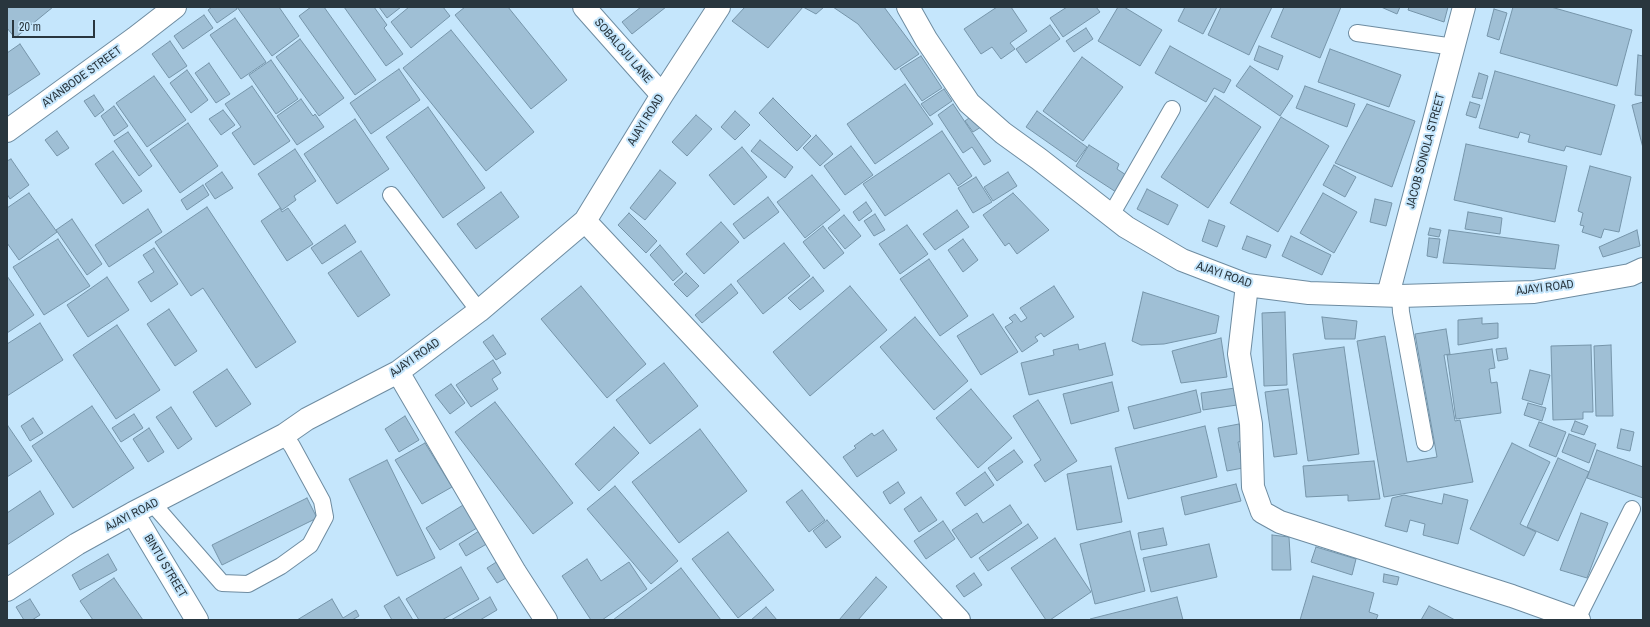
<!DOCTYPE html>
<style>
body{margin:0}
#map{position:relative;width:1650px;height:627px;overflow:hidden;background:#c5e6fc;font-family:"Archivo Narrow",sans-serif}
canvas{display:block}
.frame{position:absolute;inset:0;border:8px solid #29363e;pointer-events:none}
.scale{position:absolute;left:12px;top:20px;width:83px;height:18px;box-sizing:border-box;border:2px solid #29363e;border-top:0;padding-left:5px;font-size:12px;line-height:14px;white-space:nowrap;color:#29363e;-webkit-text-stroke:3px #c5e6fc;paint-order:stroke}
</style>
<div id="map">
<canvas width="1650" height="627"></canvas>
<div class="frame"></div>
<div class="scale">20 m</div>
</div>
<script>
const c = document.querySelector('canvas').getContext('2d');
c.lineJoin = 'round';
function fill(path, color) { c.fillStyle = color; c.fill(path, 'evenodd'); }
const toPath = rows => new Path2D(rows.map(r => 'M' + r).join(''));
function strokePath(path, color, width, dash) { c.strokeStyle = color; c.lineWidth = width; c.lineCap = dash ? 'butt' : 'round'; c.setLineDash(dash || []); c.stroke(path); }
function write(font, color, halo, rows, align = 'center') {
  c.font = font + ' "Archivo Narrow",sans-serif'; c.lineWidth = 4; c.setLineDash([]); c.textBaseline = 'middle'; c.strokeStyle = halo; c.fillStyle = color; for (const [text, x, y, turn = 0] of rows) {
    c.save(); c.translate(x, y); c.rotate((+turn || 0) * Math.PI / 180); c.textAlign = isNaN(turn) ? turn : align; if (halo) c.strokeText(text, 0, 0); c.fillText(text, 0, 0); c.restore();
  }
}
const building = toPath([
 [7,7,53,7,15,38,7,28,7,7],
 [212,7,236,7,237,9,217,23,208,10,212,7],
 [237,7,279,7,299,36,272,56,237,7],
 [311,7,324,7,376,80,355,95,299,16,311,7],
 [344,7,374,7,387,25,384,28,403,54,386,66,344,7],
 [379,7,401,7,387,18,379,7],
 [409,7,443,7,450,16,411,48,391,22,409,7],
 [465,7,508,7,567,80,531,109,455,15,465,7],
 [641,7,666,7,632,34,622,22,641,7],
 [745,7,824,7,816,14,803,7,768,48,732,21,745,7],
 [833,7,884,7,919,54,895,70,858,24,833,7],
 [997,7,1011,7,1027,31,1010,43,1015,49,1001,59,992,47,981,54,964,29,997,7],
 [1067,7,1096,7,1100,12,1063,37,1050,18,1067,7],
 [1118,7,1124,7,1162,30,1140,66,1098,41,1118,7],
 [1185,7,1217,7,1203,34,1178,21,1185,7],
 [1221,7,1272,7,1249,55,1208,35,1221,7],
 [1284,7,1341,7,1320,58,1271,37,1284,7],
 [1381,7,1400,7,1397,14,1381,7],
 [1409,7,1448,7,1444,22,1408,10,1409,7],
 [1513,7,1551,7,1632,30,1617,86,1500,53,1513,7],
 [1494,9,1507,13,1499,40,1487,36,1494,9],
 [204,15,213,28,183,49,174,36,204,15],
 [235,18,266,62,241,79,210,35,235,18],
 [1050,25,1060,39,1026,63,1016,49,1050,25],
 [1086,28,1093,39,1074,52,1066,41,1086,28],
 [451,30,534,132,486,171,403,68,451,30],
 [300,39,344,98,319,116,276,57,300,39],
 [170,41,187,66,169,78,152,54,170,41],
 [20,44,40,74,7,96,7,53,20,44],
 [1170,46,1231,80,1224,93,1214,88,1206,102,1155,73,1170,46],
 [1259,46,1283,56,1278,70,1254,60,1259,46],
 [1330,49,1401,75,1389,107,1318,82,1330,49],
 [1638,55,1643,56,1643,96,1635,95,1638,55],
 [921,56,942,88,922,101,900,69,921,56],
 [1082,57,1123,87,1083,141,1043,111,1082,57],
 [271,60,298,99,276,114,249,75,271,60],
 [209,63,230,94,216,103,195,73,209,63],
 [1250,66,1293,96,1280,116,1236,86,1250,66],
 [399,69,420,100,371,134,350,103,399,69],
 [187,70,208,100,191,113,170,83,187,70],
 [1495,71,1615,105,1601,155,1566,146,1564,151,1528,142,1530,135,1520,132,1518,138,1479,128,1495,71],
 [1479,73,1488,76,1482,99,1472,97,1479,73],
 [154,76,186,120,147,147,116,103,154,76],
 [905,84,933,124,875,164,847,124,905,84],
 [252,86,290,141,254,165,232,133,241,127,225,104,252,86],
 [1305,86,1355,104,1347,127,1296,108,1305,86],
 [944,89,952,101,930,116,921,104,944,89],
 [94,95,104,110,95,117,84,101,94,95],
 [1215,96,1261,127,1208,208,1161,177,1215,96],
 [773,98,811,136,797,151,759,113,773,98],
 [301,99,313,116,315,114,324,127,297,145,277,116,301,99],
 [1470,102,1480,105,1476,118,1466,115,1470,102],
 [1643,102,1643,148,1632,105,1643,102],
 [953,104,991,161,984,165,972,147,963,153,938,115,953,104],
 [1367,104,1415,121,1392,187,1335,163,1367,104],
 [114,106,128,126,114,136,101,116,114,106],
 [428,107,485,188,443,218,386,137,428,107],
 [223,110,235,125,221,135,209,119,223,110],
 [735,111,750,125,735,140,721,127,735,111],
 [1037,111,1087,147,1076,162,1026,127,1037,111],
 [696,115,712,129,687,156,672,142,696,115],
 [973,115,981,127,973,132,965,121,973,115],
 [1281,117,1329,146,1278,232,1230,203,1281,117],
 [355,119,389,169,337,204,304,154,355,119],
 [188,123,218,166,180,193,150,150,188,123],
 [57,131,69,148,57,156,45,140,57,131],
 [942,131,972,176,958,186,949,173,885,216,863,184,942,131],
 [128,132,152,166,139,176,114,141,128,132],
 [816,135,833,154,820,166,803,148,816,135],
 [760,140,793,167,785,178,751,151,760,140],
 [1466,144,1567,166,1555,222,1454,200,1466,144],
 [1089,145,1119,164,1117,169,1126,175,1116,192,1076,166,1089,145],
 [851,146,873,175,845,195,824,166,851,146],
 [742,147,767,177,734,205,709,175,742,147],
 [295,149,316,181,294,196,296,200,282,210,258,174,295,149],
 [113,151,142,191,123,204,95,164,113,151],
 [11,159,29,185,10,199,7,194,7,161,11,159],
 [1334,165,1356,177,1345,197,1323,185,1334,165],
 [1590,166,1631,177,1619,232,1604,229,1601,238,1582,232,1584,226,1580,225,1583,213,1578,211,1590,166],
 [660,170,676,183,645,220,630,208,660,170],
 [222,172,233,188,215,199,205,184,222,172],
 [1008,172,1017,186,993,201,984,187,1008,172],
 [812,175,840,210,805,238,777,202,812,175],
 [976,177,992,202,973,213,958,188,976,177],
 [203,185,209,195,187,210,181,200,203,185],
 [1147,189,1178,205,1168,225,1137,209,1147,189],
 [501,192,519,217,476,249,457,224,501,192],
 [29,193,57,232,19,260,7,243,7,208,29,193],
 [1013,193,1049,230,1017,254,1009,243,1005,246,983,215,1013,193],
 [1323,193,1357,212,1334,253,1300,233,1323,193],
 [768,197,779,212,744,239,733,224,768,197],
 [1375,199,1392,203,1386,226,1370,222,1375,199],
 [866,202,872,211,859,221,853,212,866,202],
 [207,207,296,342,256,368,203,288,191,296,155,242,207,207],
 [280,208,282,212,288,208,313,244,287,261,261,221,280,208],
 [148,209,162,232,109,267,95,245,148,209],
 [957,210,969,227,935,250,923,234,957,210],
 [1468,212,1502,218,1500,234,1465,229,1468,212],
 [629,213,657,241,646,253,618,225,629,213],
 [875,214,885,230,874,236,864,221,875,214],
 [844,215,861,236,845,249,828,228,844,215],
 [72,219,102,264,87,275,56,230,72,219],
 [1209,220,1225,226,1217,247,1202,241,1209,220],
 [721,222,739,242,704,274,686,254,721,222],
 [345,225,356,242,322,264,311,248,345,225],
 [907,225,928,254,900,274,879,244,907,225],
 [823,226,844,253,824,269,803,242,823,226],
 [1430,228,1441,230,1439,237,1428,235,1430,228],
 [1449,230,1559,245,1555,269,1443,263,1449,230],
 [1637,230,1640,246,1603,257,1599,247,1637,230],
 [1247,236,1271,245,1266,258,1242,249,1247,236],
 [1291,236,1331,255,1322,275,1282,256,1291,236],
 [1429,238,1440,239,1437,258,1427,256,1429,238],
 [58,239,90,286,44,315,13,267,58,239],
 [963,239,978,260,963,272,948,250,963,239],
 [784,243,810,276,763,314,737,281,784,243],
 [660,245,683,272,673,281,650,255,660,245],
 [154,248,178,284,151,302,138,282,154,272,143,255,154,248],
 [361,251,390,295,358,317,328,273,361,251],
 [929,259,968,316,940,336,900,279,929,259],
 [686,273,699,286,687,297,674,284,686,273],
 [7,276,34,315,7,333,7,276],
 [107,277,129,310,88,337,67,305,107,277],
 [813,277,824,291,800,310,788,298,813,277],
 [731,284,738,293,702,323,695,315,731,284],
 [581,286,646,364,607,398,541,319,581,286],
 [850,286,887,330,810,396,773,352,850,286],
 [1054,286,1074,317,1044,337,1041,333,1035,337,1038,341,1022,352,1005,327,1013,322,1009,318,1015,314,1021,322,1027,318,1020,308,1054,286],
 [1143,292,1219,316,1216,333,1164,344,1141,345,1132,341,1143,292],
 [169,309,197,351,175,366,147,324,169,309],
 [1285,312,1287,385,1264,386,1262,313,1285,312],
 [993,314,1018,352,981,375,957,336,993,314],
 [915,317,968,381,934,410,880,347,915,317],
 [1322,317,1357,321,1355,339,1325,339,1322,317],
 [1482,318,1482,324,1498,323,1498,338,1458,345,1458,320,1482,318],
 [40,323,63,360,7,396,7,344,40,323],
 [117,325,160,390,116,419,73,355,117,325],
 [1446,329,1450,354,1444,355,1455,421,1460,420,1473,482,1384,497,1357,341,1385,336,1407,462,1437,457,1415,334,1446,329],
 [493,335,506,354,496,360,483,342,493,335],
 [1221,338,1227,377,1181,383,1172,351,1221,338],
 [1105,343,1113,375,1029,395,1021,363,1054,355,1053,350,1078,344,1079,350,1105,343],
 [1591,345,1593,412,1583,412,1583,419,1553,420,1551,346,1591,345],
 [1611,345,1613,416,1596,416,1594,346,1611,345],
 [1344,347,1359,454,1308,461,1293,354,1344,347],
 [1506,348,1508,359,1498,361,1496,349,1506,348],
 [1492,349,1495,368,1489,369,1491,383,1497,382,1501,413,1456,419,1447,355,1492,349],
 [493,360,501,373,492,379,498,389,471,407,456,385,493,360],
 [664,363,698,406,650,444,616,400,664,363],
 [227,369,251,404,216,427,193,392,227,369],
 [1530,370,1550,375,1542,405,1522,399,1530,370],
 [1112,382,1119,411,1071,424,1063,394,1112,382],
 [451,384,465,403,450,414,435,395,451,384],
 [1235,388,1237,405,1203,410,1201,393,1235,388],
 [971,389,1012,438,978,468,936,418,971,389],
 [1288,389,1297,454,1274,457,1265,392,1288,389],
 [1196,390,1201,412,1134,429,1128,407,1196,390],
 [1038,400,1077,461,1045,482,1034,465,1041,460,1013,416,1038,400],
 [495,402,573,503,533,534,455,432,495,402],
 [1528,403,1546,408,1542,421,1524,415,1528,403],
 [92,406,134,468,73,508,32,446,92,406],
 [171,407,192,439,178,449,156,417,171,407],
 [134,414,143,428,121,442,112,428,134,414],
 [405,416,419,440,399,452,385,429,405,416],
 [33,418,43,433,30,441,21,426,33,418],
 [1575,421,1588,426,1584,435,1571,431,1575,421],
 [1539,422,1566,432,1556,457,1529,446,1539,422],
 [1239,424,1243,441,1238,442,1240,453,1245,451,1248,467,1227,471,1218,428,1239,424],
 [8,426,32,461,7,477,7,427,8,426],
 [1205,426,1217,477,1128,499,1115,448,1205,426],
 [614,427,639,453,599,491,575,464,614,427],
 [149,428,164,452,148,462,133,439,149,428],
 [700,429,747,491,679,543,632,482,700,429],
 [1621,429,1634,432,1630,451,1617,448,1621,429],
 [883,430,897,450,857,477,843,457,856,448,854,446,872,433,874,436,883,430],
 [1569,434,1596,444,1589,463,1562,452,1569,434],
 [425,443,452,487,422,504,395,460,425,443],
 [1512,443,1550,462,1520,524,1536,532,1524,556,1470,529,1512,443],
 [1014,450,1023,462,997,481,988,468,1014,450],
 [1597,450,1643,467,1643,498,1587,478,1597,450],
 [1558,458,1589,472,1558,541,1527,527,1558,458],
 [387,460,435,558,397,576,349,479,387,460],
 [1374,461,1380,499,1348,501,1348,495,1306,497,1303,466,1374,461],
 [1111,466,1122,522,1077,530,1067,474,1111,466],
 [985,472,994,485,965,506,956,493,985,472],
 [898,482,905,493,890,504,883,492,898,482],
 [1236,484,1241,501,1185,515,1181,497,1236,484],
 [615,486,678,561,651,584,587,509,615,486],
 [802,490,825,520,809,532,786,502,802,490],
 [40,491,54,514,7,545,7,513,40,491],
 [1444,494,1468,500,1458,544,1423,535,1425,524,1410,520,1407,532,1385,526,1392,498,1404,495,1442,504,1444,494],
 [921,497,937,520,919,532,904,509,921,497],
 [307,498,317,518,222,565,212,545,307,498],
 [468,502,482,525,440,550,426,528,468,502],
 [1010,505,1022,523,971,558,952,530,977,513,983,523,1010,505],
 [1581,513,1608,523,1587,578,1560,570,1581,513],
 [827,520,841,537,826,548,813,531,827,520],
 [943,521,955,539,926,559,914,541,943,521],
 [1028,524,1038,538,988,571,979,558,1028,524],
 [1163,528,1167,545,1141,550,1138,533,1163,528],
 [482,529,490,542,466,556,459,544,482,529],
 [1130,531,1145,591,1095,604,1080,544,1130,531],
 [728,532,774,590,738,618,692,559,728,532],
 [1272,535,1289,537,1291,570,1272,570,1272,535],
 [1055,538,1091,592,1050,620,1046,620,1011,568,1055,538],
 [1209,544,1217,577,1151,592,1143,558,1209,544],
 [1316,547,1356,559,1352,575,1311,562,1316,547],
 [108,554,117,570,80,590,72,575,108,554],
 [587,559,601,581,629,562,647,589,602,620,591,620,562,576,587,559],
 [498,561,508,577,497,583,487,568,498,561],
 [461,567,479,599,442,620,419,620,406,599,461,567],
 [681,568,721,620,613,620,681,568],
 [974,573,982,585,964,597,956,586,974,573],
 [1384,574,1399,577,1397,585,1383,582,1384,574],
 [1313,576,1374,593,1369,612,1378,615,1376,620,1300,620,1313,576],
 [876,577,887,587,858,620,839,620,876,577],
 [114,578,143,620,93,620,80,601,114,578],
 [399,597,413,620,392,620,384,606,399,597],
 [490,597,497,610,480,620,451,620,490,597],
 [1177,597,1183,620,1091,620,1090,619,1177,597],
 [30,599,40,615,32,620,24,620,16,607,30,599],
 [332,599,343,618,356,610,359,616,352,620,297,620,332,599],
 [1429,606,1455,620,1421,620,1429,606],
 [766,607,777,620,751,620,766,607]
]);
fill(building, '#9fbfd5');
strokePath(building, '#7695aa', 1);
const lane = toPath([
 [1357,33,1454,47],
 [391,195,479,311],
 [1111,215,1172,109],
 [1400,296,1401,312,1425,443],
 [153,504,222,583,248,584,281,566,310,545,325,517,322,501,292,446,284,435],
 [1577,619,1632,509]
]);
const street = toPath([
 [584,7,662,95],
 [908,7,926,39,969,103,1003,133,1039,159,1126,227,1182,260,1247,285,1309,293,1400,296,1534,292,1630,275,1643,269],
 [7,131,135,38,175,7],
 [585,221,959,620],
 [1247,285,1239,354,1251,424,1253,487,1262,512,1280,522,1512,596,1579,620],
 [1388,295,1464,7],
 [398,372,515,572,546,620],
 [133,513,197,620],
 [7,590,77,544,133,513,284,435,307,419,398,372,479,311,585,221,662,95,719,7]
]);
strokePath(lane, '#6e8ca1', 18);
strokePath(street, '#6e8ca1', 24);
strokePath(lane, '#fff', 16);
strokePath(street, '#fff', 22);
write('12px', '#29363e', '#c5e6fc', [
 ["SOBALOJU LANE",623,51,49],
 ["AYANBODE STREET",82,77,-36],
 ["AJAYI ROAD",646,120,-58],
 ["JACOB SONOLA STREET",1426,151,-75],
 ["AJAYI ROAD",1224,275,19],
 ["AJAYI ROAD",1545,288,-7],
 ["AJAYI ROAD",415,358,-35],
 ["AJAYI ROAD",132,515,-27],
 ["BINTU STREET",165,566,59]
]);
</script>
